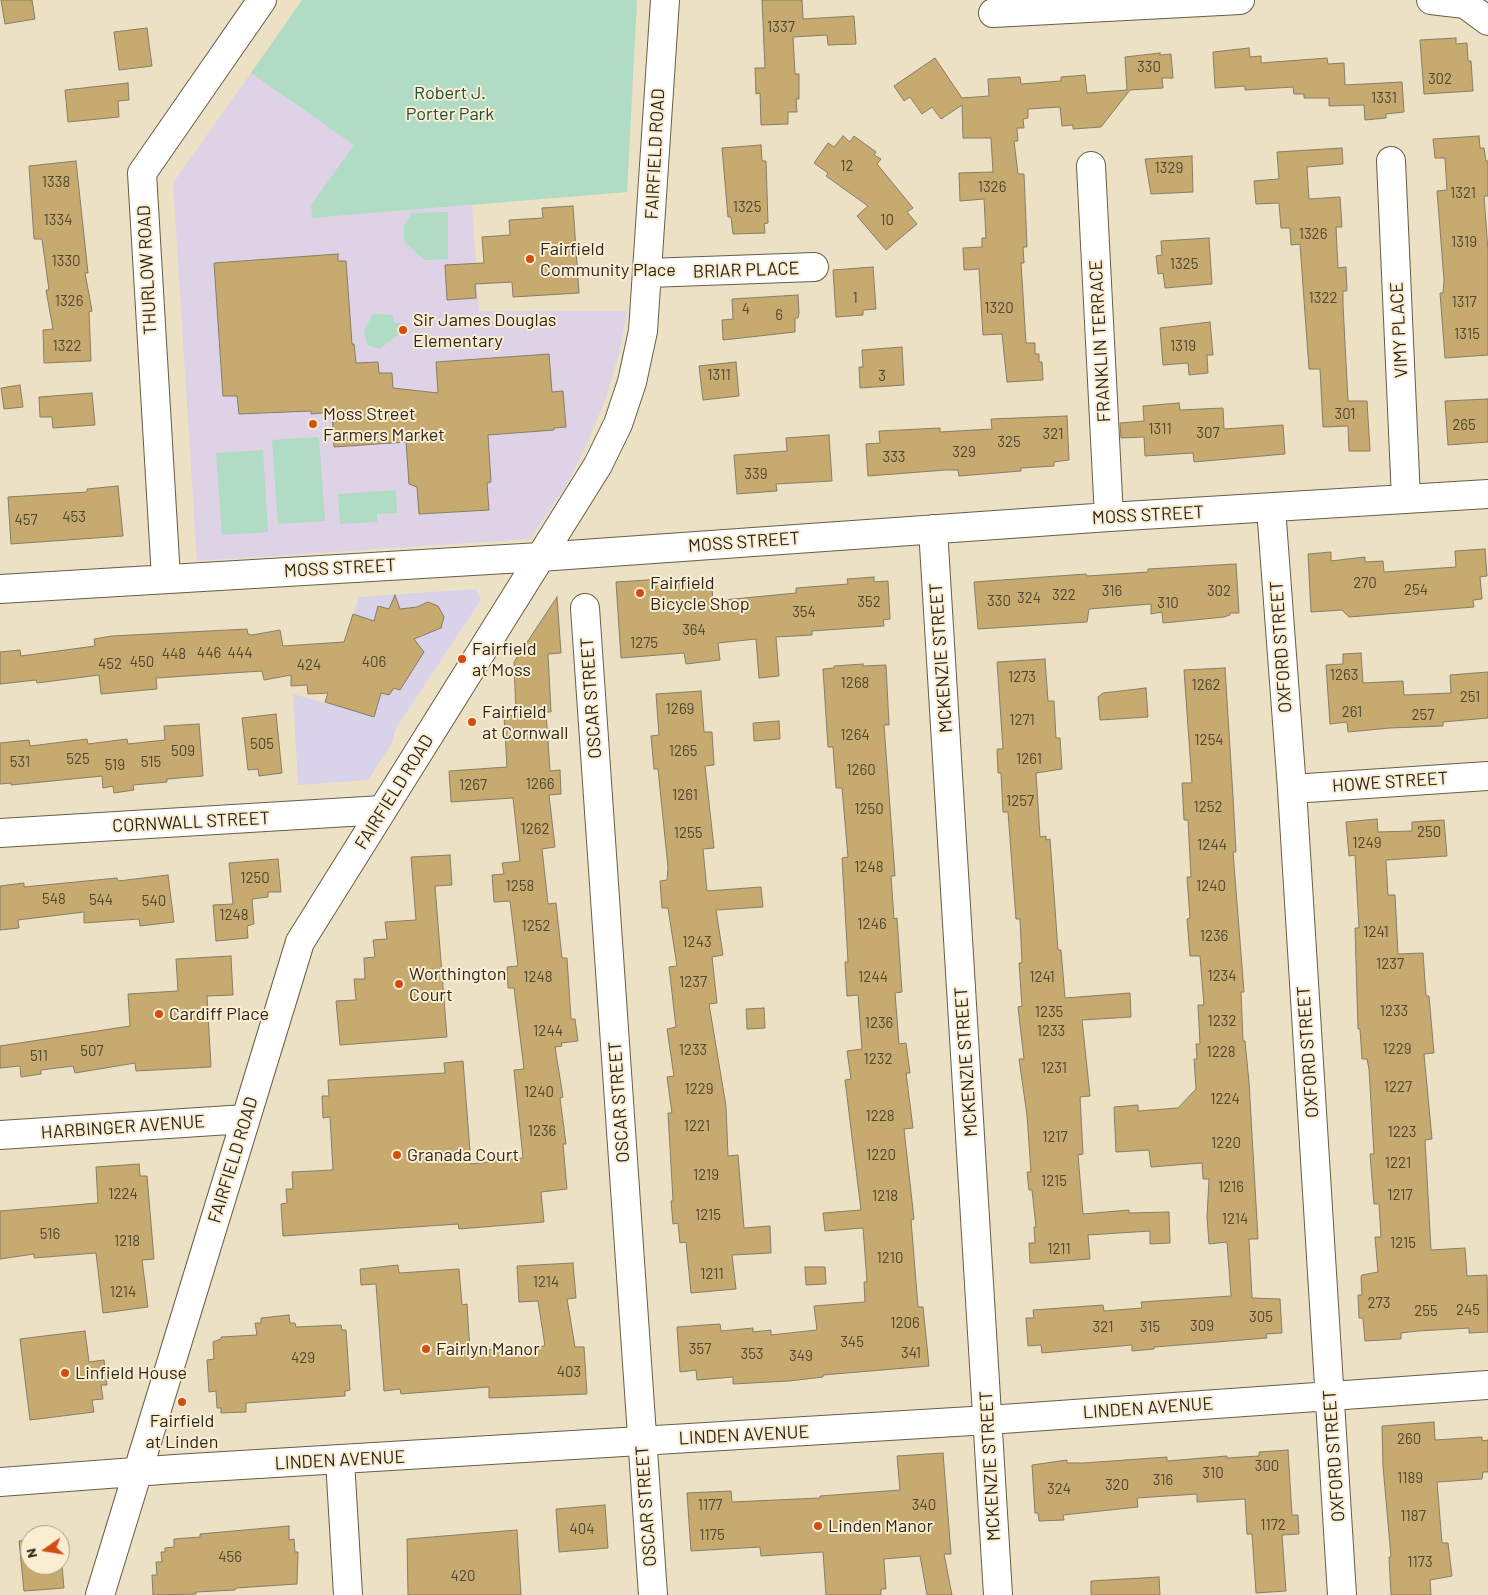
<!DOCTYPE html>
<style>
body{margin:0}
#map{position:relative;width:1488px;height:1595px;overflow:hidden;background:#ece0c5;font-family:Barlow,sans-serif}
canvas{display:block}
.north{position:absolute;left:20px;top:1525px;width:50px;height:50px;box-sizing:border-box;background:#faedd2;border:1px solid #a89e8a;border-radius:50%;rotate:257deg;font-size:14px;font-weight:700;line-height:20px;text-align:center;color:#2c271d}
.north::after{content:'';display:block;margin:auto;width:18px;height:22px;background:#d24d10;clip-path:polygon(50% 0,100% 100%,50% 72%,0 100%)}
</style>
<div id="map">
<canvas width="1488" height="1595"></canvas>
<div class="north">N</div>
</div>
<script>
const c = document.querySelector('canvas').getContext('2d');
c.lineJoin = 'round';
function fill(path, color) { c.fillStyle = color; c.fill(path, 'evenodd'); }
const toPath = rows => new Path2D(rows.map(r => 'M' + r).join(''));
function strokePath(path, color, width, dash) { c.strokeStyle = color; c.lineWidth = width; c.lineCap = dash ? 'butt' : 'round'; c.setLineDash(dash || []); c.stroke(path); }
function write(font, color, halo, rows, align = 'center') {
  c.font = font + ' Barlow,sans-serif'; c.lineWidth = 4; c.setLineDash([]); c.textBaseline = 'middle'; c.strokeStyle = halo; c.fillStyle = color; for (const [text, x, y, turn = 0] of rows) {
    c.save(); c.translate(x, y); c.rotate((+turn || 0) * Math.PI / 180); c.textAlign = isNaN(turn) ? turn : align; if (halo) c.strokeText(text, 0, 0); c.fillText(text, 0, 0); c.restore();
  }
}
fill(toPath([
 [476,589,481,600,396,728,392,743,368,780,298,785,293,694,325,703,359,597]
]), '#d9d3e9');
fill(toPath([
 [251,73,354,145,311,205,312,218,472,205,479,311,627,311,620,350,606,398,586,446,567,484,530,539,197,561,173,183]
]), '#ded2e6');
fill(toPath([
 [302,0,637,0,627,192,312,218,311,205,354,145,251,73],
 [448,212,448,259,424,260,404,241,404,226,412,213],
 [373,314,392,315,394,323,404,324,404,331,379,349,367,345,364,330],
 [319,437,325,521,278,524,272,440],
 [263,450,268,532,222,535,216,453],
 [396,490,397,513,377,514,377,522,340,524,338,494]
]), '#b0dbc4');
const building = toPath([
 [1,0,32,0,35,19,5,24,1,0],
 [762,0,802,0,803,19,854,16,856,44,828,45,827,35,793,37,795,74,799,74,799,99,796,99,797,112,788,112,788,124,761,125,760,93,756,94,755,68,765,68,762,0],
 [147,28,152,66,119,70,114,32,147,28],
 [1456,38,1456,44,1467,43,1468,61,1471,61,1473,91,1424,94,1420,40,1456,38],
 [1249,48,1250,57,1261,56,1261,63,1327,58,1328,64,1344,63,1345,85,1402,82,1404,112,1386,114,1386,118,1365,120,1364,105,1329,106,1329,98,1304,98,1304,94,1294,94,1293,87,1245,90,1245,86,1215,88,1213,52,1249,48],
 [1160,53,1160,55,1171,54,1173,78,1162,78,1163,88,1130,90,1101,127,1073,129,1073,125,1062,126,1060,107,1028,109,1028,118,1023,119,1024,128,1017,128,1018,141,1014,141,1018,174,1024,174,1027,247,1023,247,1024,263,1021,263,1026,343,1035,343,1035,354,1039,354,1039,362,1042,362,1043,380,1007,382,1002,334,983,335,979,269,964,270,963,248,982,247,982,238,986,238,984,199,960,201,959,173,993,172,991,138,963,138,962,105,941,119,932,107,922,114,910,97,904,101,894,86,935,58,962,98,989,96,988,79,1020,77,1021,84,1061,81,1061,77,1085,75,1087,93,1127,90,1125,57,1160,53],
 [128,83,129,100,118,101,119,117,68,122,65,90,128,83],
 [843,136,850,142,854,136,876,152,874,155,881,159,877,164,913,208,907,212,917,224,886,250,857,216,868,206,826,176,828,173,814,163,828,143,834,147,843,136],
 [1479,136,1480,148,1484,148,1486,161,1488,161,1488,196,1484,196,1488,251,1488,355,1445,358,1440,293,1443,293,1444,280,1437,191,1447,190,1445,158,1435,158,1433,139,1479,136],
 [761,145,762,161,766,161,768,223,764,224,765,233,733,234,731,217,728,217,722,148,761,145],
 [1342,148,1343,164,1307,167,1309,199,1340,197,1342,227,1336,227,1338,268,1346,267,1347,291,1343,291,1343,305,1348,401,1367,401,1370,451,1349,451,1348,426,1323,427,1320,369,1309,369,1300,244,1291,245,1290,228,1281,228,1279,203,1256,204,1254,181,1279,179,1277,152,1342,148],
 [1192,156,1193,192,1151,194,1145,159,1192,156],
 [76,161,88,273,85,273,92,311,89,312,91,361,44,363,43,330,53,329,46,290,49,290,42,239,34,239,29,166,76,161],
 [573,206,579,293,513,297,512,282,475,284,476,298,447,300,445,265,484,263,482,237,510,235,509,220,543,218,542,208,573,206],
 [1209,238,1212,284,1165,288,1163,273,1158,274,1156,256,1162,255,1161,241,1209,238],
 [338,254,338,261,346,261,352,344,354,344,356,363,378,362,379,373,392,373,393,388,438,393,436,362,549,354,552,392,563,391,566,427,554,428,554,430,488,435,491,482,487,483,489,510,419,514,417,487,409,484,406,442,334,447,332,412,311,414,311,411,239,414,237,396,223,396,214,263,338,254],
 [873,267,876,309,863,310,863,315,836,317,833,270,873,267],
 [798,295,799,313,798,318,795,318,795,332,723,340,722,320,733,319,732,299,798,295],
 [1210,322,1213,355,1207,355,1208,373,1189,375,1188,363,1163,365,1160,328,1210,322],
 [902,347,904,385,860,388,859,367,863,367,862,350,902,347],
 [736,362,739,396,703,400,699,366,736,362],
 [20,385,23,407,4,409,1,388,20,385],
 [92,393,95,425,53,428,52,417,40,417,39,397,92,393],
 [1488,399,1488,442,1448,445,1445,401,1488,399],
 [1179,403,1180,410,1223,408,1224,429,1283,425,1285,454,1194,462,1193,453,1145,456,1144,437,1121,438,1120,423,1144,421,1143,406,1179,403],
 [1067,416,1069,460,1054,462,1054,466,1021,468,1021,471,959,476,958,470,946,470,868,476,866,444,880,443,879,431,940,428,940,432,992,429,991,419,1067,416],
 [829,435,832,481,776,484,777,491,737,494,734,455,787,451,786,438,829,435],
 [118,486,123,536,11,544,8,497,87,492,87,489,118,486],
 [1485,549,1487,576,1480,577,1482,599,1473,600,1474,607,1349,617,1342,610,1311,612,1308,554,1331,552,1331,561,1365,557,1365,562,1383,561,1384,572,1456,567,1455,551,1485,549],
 [1236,564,1239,613,1230,613,1230,615,1224,617,1163,623,1162,612,1151,614,1151,604,1089,609,1087,622,978,629,974,582,1086,574,1087,576,1148,572,1148,569,1236,564],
 [874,577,874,582,888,581,890,619,883,620,884,626,812,631,812,635,776,637,779,676,759,678,756,639,718,643,720,660,686,664,684,653,621,658,616,582,663,579,663,585,702,581,703,590,712,589,713,601,796,593,796,588,848,584,847,579,874,577],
 [395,595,400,609,417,607,428,602,438,606,444,617,441,628,414,639,424,652,400,690,394,688,389,695,381,693,374,717,325,702,328,693,308,694,307,685,291,686,291,675,264,680,262,671,156,678,157,689,101,694,99,675,37,683,36,680,0,684,0,652,20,650,21,656,95,646,94,639,112,636,247,629,248,634,252,635,280,630,283,646,344,642,353,614,374,621,378,606,389,609,395,595],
 [557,597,561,653,548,654,551,712,546,712,550,771,560,770,561,794,549,795,555,847,542,849,548,904,556,903,562,958,567,958,571,1019,575,1019,578,1041,561,1043,562,1046,555,1047,563,1097,560,1098,566,1144,563,1144,567,1189,541,1192,544,1222,459,1229,458,1224,283,1236,281,1204,287,1203,286,1189,293,1189,292,1172,333,1170,330,1117,323,1118,322,1096,329,1096,328,1080,445,1073,444,1063,463,1061,471,1164,523,1158,514,1070,524,1069,514,988,508,988,507,967,518,966,510,901,494,902,492,875,504,874,502,863,520,861,513,798,451,802,449,771,507,767,504,716,516,715,514,662,557,597],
 [1361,653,1363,683,1403,681,1404,695,1451,693,1450,675,1488,672,1488,718,1443,722,1443,726,1390,728,1348,732,1347,722,1330,724,1326,665,1343,664,1343,654,1361,653],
 [1045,659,1048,701,1054,701,1056,738,1060,738,1062,769,1036,773,1040,837,1046,836,1046,840,1050,839,1058,950,1061,950,1065,998,1130,993,1131,1017,1082,1020,1090,1096,1080,1097,1083,1154,1078,1155,1083,1214,1129,1210,1129,1213,1169,1212,1170,1243,1150,1244,1150,1231,1088,1235,1090,1259,1036,1263,1030,1263,1029,1243,1035,1243,1034,1227,1036,1227,1032,1190,1029,1190,1027,1172,1031,1172,1027,1115,1019,1059,1024,1059,1018,1007,1022,1006,1019,963,1022,963,1020,919,1016,919,1008,812,1003,812,1001,773,998,773,997,749,1003,749,997,662,1045,659],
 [863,664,863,666,886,665,889,725,884,725,895,876,891,876,894,919,897,918,902,992,895,993,899,1044,906,1043,910,1073,906,1073,913,1128,904,1129,914,1219,911,1220,918,1307,923,1307,929,1366,823,1375,823,1377,789,1381,733,1384,733,1377,697,1380,696,1370,680,1372,677,1327,720,1324,721,1331,753,1328,753,1332,771,1330,771,1335,817,1330,814,1306,865,1302,864,1282,867,1282,863,1228,825,1231,823,1213,861,1210,845,1080,851,1079,847,1051,862,1049,858,995,847,996,845,962,848,962,842,858,848,857,842,788,836,788,833,747,828,747,823,669,834,668,834,666,863,664],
 [1225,668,1233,797,1236,852,1233,852,1244,992,1241,992,1243,1041,1245,1041,1249,1082,1258,1239,1249,1239,1252,1298,1280,1299,1282,1333,1266,1334,1267,1338,1154,1347,1154,1349,1132,1351,1132,1345,1042,1353,1041,1345,1028,1346,1026,1318,1034,1318,1033,1310,1103,1305,1104,1311,1142,1308,1141,1302,1231,1296,1227,1242,1209,1244,1207,1217,1209,1179,1203,1179,1202,1163,1151,1167,1149,1150,1116,1152,1114,1107,1138,1105,1138,1111,1178,1108,1196,1089,1194,1059,1197,1059,1196,1044,1200,1044,1198,1005,1204,1005,1200,956,1190,956,1187,919,1190,918,1187,877,1191,877,1188,820,1184,820,1182,783,1192,783,1184,670,1225,668],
 [1146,688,1148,717,1100,720,1098,697,1103,693,1146,688],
 [701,691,704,732,712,732,714,765,705,766,714,848,703,849,707,891,761,887,763,907,716,910,723,955,712,957,717,1003,709,1004,726,1106,728,1156,738,1155,744,1228,770,1226,771,1253,732,1255,736,1289,691,1293,686,1242,680,1243,678,1223,673,1224,671,1201,673,1200,668,1113,672,1113,667,1077,674,1076,667,1029,676,1027,669,967,677,966,668,908,662,908,660,881,667,880,668,867,658,769,654,769,651,736,659,735,656,694,701,691],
 [276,714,282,773,259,776,258,769,248,770,242,718,276,714],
 [779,721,780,739,754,741,753,723,779,721],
 [199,724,203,776,167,779,167,782,133,785,134,790,114,793,113,786,103,788,102,776,11,785,11,783,0,784,0,743,29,740,30,746,87,739,88,744,127,739,128,744,165,740,164,726,199,724],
 [1377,819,1378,832,1412,831,1412,822,1444,820,1447,856,1386,860,1388,895,1395,895,1398,954,1423,953,1426,996,1429,996,1434,1053,1424,1054,1432,1139,1425,1140,1431,1250,1465,1248,1467,1276,1487,1275,1488,1332,1469,1333,1469,1328,1418,1331,1401,1333,1401,1339,1365,1341,1363,1318,1359,1318,1358,1295,1362,1295,1361,1277,1362,1275,1378,1272,1375,1237,1381,1237,1379,1204,1374,1204,1370,1154,1374,1154,1369,1069,1367,1059,1362,1059,1360,1029,1358,1029,1355,928,1359,928,1355,855,1349,856,1346,822,1377,819],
 [450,855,452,885,435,886,447,1037,340,1045,336,1001,356,1000,354,979,365,979,364,958,375,957,373,940,387,939,385,922,416,920,411,857,450,855],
 [278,859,281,892,268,892,268,897,252,899,254,924,247,926,248,938,216,941,213,905,233,904,229,863,278,859],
 [168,875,174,922,140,926,139,919,84,923,84,912,18,920,19,928,0,930,0,886,24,883,24,887,117,878,118,881,168,875],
 [231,956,233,995,207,996,211,1067,136,1071,135,1063,75,1073,73,1066,41,1070,41,1074,21,1077,20,1066,0,1068,0,1046,130,1026,128,994,178,991,176,959,231,956],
 [764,1008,765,1028,747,1029,746,1009,764,1008],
 [139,1164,140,1176,147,1176,154,1259,142,1260,148,1307,103,1313,96,1253,34,1258,34,1254,0,1259,0,1211,98,1203,96,1167,139,1164],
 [573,1263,576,1298,567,1299,575,1347,584,1347,587,1394,489,1398,489,1387,401,1394,400,1389,384,1391,376,1284,361,1285,360,1269,398,1265,399,1273,459,1269,462,1305,467,1304,470,1351,545,1346,538,1301,519,1302,517,1266,573,1263],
 [805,1267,825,1267,826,1284,806,1285,805,1267],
 [289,1315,290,1323,295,1323,296,1327,341,1325,342,1330,346,1330,350,1390,345,1391,345,1396,246,1403,246,1412,221,1413,221,1408,217,1408,216,1391,209,1392,207,1360,214,1359,213,1342,221,1339,221,1337,257,1335,255,1323,261,1323,261,1318,289,1315],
 [85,1331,89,1362,104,1360,107,1385,101,1385,103,1399,92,1400,94,1412,30,1420,20,1339,85,1331],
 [1434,1422,1435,1440,1482,1437,1482,1441,1488,1440,1488,1472,1483,1472,1482,1479,1437,1482,1442,1543,1448,1543,1452,1576,1430,1580,1431,1595,1391,1595,1389,1557,1391,1557,1383,1466,1382,1426,1434,1422],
 [1288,1450,1292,1515,1298,1515,1299,1534,1282,1535,1286,1591,1256,1593,1252,1534,1247,1534,1245,1499,1197,1502,1197,1494,1137,1498,1138,1507,1063,1515,1064,1520,1039,1521,1038,1513,1035,1513,1032,1465,1067,1460,1067,1463,1084,1463,1167,1457,1167,1461,1227,1456,1227,1458,1259,1456,1259,1452,1288,1450],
 [943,1453,951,1554,944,1554,952,1595,927,1595,920,1556,884,1559,886,1589,881,1589,881,1595,826,1595,823,1552,761,1556,760,1547,691,1551,687,1493,731,1491,732,1502,820,1498,820,1496,900,1490,897,1456,943,1453],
 [605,1505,608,1548,559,1552,556,1509,605,1505],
 [289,1526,289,1540,294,1539,295,1552,298,1552,297,1584,236,1588,235,1590,196,1592,196,1594,153,1595,152,1575,157,1575,156,1562,162,1562,161,1552,165,1552,165,1548,174,1547,174,1539,200,1537,200,1534,289,1526],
 [517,1530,521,1595,408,1595,407,1539,517,1530],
 [30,1540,30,1565,60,1565,60,1543,64,1588,24,1591,19,1541,30,1540],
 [1159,1577,1160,1595,1091,1595,1091,1581,1159,1577]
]);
fill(building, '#c6aa6f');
strokePath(building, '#887d65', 1);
const minor = toPath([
 [1431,0,1465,4,1488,21],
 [993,13,1240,0],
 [1391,161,1406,499],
 [1091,166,1109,517],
 [648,273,814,267],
 [1271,508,1292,789,1342,1595],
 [933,529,998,1595],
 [166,578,142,173,262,0],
 [0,589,540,557,1109,517,1488,494],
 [585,608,653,1595],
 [1292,789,1488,776],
 [0,833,382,810],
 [0,1135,245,1119],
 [340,1460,348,1595],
 [0,1482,175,1469,988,1420,1488,1385],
 [100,1595,300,942,598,465,618,424,632,382,643,331,665,0]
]);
strokePath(minor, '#685d46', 30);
strokePath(minor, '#fff', 28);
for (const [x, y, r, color] of [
 [530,259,5,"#d24d10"],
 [403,330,5,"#d24d10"],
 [313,424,5,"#d24d10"],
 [640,593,5,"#d24d10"],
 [462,659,5,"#d24d10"],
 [472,722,5,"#d24d10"],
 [399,984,5,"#d24d10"],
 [159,1014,5,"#d24d10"],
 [397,1155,5,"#d24d10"],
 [426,1349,5,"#d24d10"],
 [65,1373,5,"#d24d10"],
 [182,1402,5,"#d24d10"],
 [818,1526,5,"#d24d10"]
]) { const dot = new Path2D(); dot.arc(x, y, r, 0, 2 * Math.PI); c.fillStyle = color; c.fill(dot); strokePath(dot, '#faedd2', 2); }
write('15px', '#524832', null, [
 ["1337",781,27],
 ["330",1149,67],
 ["302",1440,79],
 ["1331",1384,98],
 ["12",847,166],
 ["1329",1169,168],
 ["1338",56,182],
 ["1326",992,187],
 ["1321",1463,193],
 ["1325",747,207],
 ["1334",58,220],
 ["10",887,220],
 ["1326",1313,234],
 ["1319",1464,242],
 ["1330",66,261],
 ["1325",1184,264],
 ["1",855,298],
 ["1322",1323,298],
 ["1326",69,301],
 ["1317",1464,302],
 ["1320",999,308],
 ["4",746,309],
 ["6",779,315],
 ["1315",1467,334],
 ["1322",67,346],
 ["1319",1183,346],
 ["1311",719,375],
 ["3",882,376],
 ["301",1345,414],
 ["265",1464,425],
 ["1311",1160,429],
 ["307",1208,433],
 ["321",1053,434],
 ["325",1009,442],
 ["329",964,452],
 ["333",894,457],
 ["339",756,474],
 ["453",74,517],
 ["457",26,520],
 ["270",1365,583],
 ["254",1416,590],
 ["316",1112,591],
 ["302",1219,591],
 ["322",1064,595],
 ["324",1029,598],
 ["330",999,601],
 ["352",869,602],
 ["310",1168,603],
 ["354",804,612],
 ["364",694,630],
 ["1275",644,643],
 ["446",209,653],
 ["444",240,653],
 ["448",174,654],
 ["450",142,662],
 ["406",374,662],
 ["452",110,664],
 ["424",309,665],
 ["1263",1344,675],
 ["1273",1022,677],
 ["1268",855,683],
 ["1262",1206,685],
 ["251",1470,697],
 ["1269",680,709],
 ["261",1352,712],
 ["257",1423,715],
 ["1271",1022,720],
 ["1264",855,735],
 ["1254",1209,740],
 ["505",262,744],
 ["509",183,751],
 ["1265",683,751],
 ["525",78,759],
 ["1261",1029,759],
 ["531",20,762],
 ["515",151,762],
 ["519",115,765],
 ["1260",861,770],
 ["1266",540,784],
 ["1267",473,785],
 ["1261",685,795],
 ["1257",1020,801],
 ["1252",1208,807],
 ["1250",869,809],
 ["1262",535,829],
 ["250",1429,832],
 ["1255",688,833],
 ["1249",1367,843],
 ["1244",1212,845],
 ["1248",869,867],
 ["1250",255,878],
 ["1258",520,886],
 ["1240",1211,886],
 ["548",54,899],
 ["544",101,900],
 ["540",154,901],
 ["1248",234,915],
 ["1246",872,924],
 ["1252",536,926],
 ["1241",1376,932],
 ["1236",1214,936],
 ["1243",697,942],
 ["1237",1390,964],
 ["1234",1222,976],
 ["1248",538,977],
 ["1244",873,977],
 ["1241",1042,977],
 ["1237",693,982],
 ["1233",1394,1011],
 ["1235",1049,1012],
 ["1232",1222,1021],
 ["1236",879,1023],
 ["1244",548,1031],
 ["1233",1051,1031],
 ["1229",1397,1049],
 ["1233",693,1050],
 ["507",92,1051],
 ["1228",1221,1052],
 ["511",39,1056],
 ["1232",878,1059],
 ["1231",1054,1068],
 ["1227",1398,1087],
 ["1229",699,1089],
 ["1240",539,1092],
 ["1224",1225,1099],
 ["1228",880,1116],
 ["1221",697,1126],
 ["1236",542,1131],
 ["1223",1402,1132],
 ["1217",1055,1137],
 ["1220",1226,1143],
 ["1220",881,1155],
 ["1221",1398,1163],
 ["1219",706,1175],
 ["1215",1054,1181],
 ["1216",1231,1187],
 ["1224",123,1194],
 ["1217",1400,1195],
 ["1218",885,1196],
 ["1215",708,1215],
 ["1214",1235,1219],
 ["516",50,1234],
 ["1218",127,1241],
 ["1215",1403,1243],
 ["1211",1059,1249],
 ["1210",890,1258],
 ["1211",712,1274],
 ["1214",546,1282],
 ["1214",123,1292],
 ["273",1379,1303],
 ["245",1468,1310],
 ["255",1426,1311],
 ["305",1261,1317],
 ["1206",905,1323],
 ["309",1202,1326],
 ["321",1103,1327],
 ["315",1150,1327],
 ["345",852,1342],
 ["357",700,1349],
 ["341",911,1353],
 ["353",752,1354],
 ["349",801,1356],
 ["429",303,1358],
 ["403",569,1372],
 ["260",1409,1439],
 ["300",1267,1466],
 ["310",1213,1473],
 ["1189",1410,1478],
 ["316",1163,1480],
 ["320",1117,1485],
 ["324",1059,1489],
 ["1177",710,1505],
 ["340",924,1505],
 ["1187",1413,1516],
 ["1172",1273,1525],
 ["404",582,1529],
 ["1175",712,1535],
 ["456",230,1557],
 ["1173",1420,1562],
 ["420",463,1576]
]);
write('18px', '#1c5039', '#faedd2', [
 ["Robert J.",450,93],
 ["Porter Park",450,114]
]);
write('18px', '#2c271d', '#faedd2', [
 ["FAIRFIELD ROAD",655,154,-87],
 ["THURLOW ROAD",147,270,-93],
 ["BRIAR PLACE",746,270,-2],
 ["VIMY PLACE",1399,330,-93],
 ["FRANKLIN TERRACE",1100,341,-93],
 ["MOSS STREET",1148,515,-3],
 ["MOSS STREET",744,542,-4],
 ["MOSS STREET",340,568,-3],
 ["OXFORD STREET",1281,647,-94],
 ["MCKENZIE STREET",941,658,-94],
 ["OSCAR STREET",591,698,-94],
 ["HOWE STREET",1390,782,-4],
 ["FAIRFIELD ROAD",394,792,-58],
 ["CORNWALL STREET",191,822,-3],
 ["OXFORD STREET",1308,1052,-94],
 ["MCKENZIE STREET",966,1062,-94],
 ["OSCAR STREET",619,1102,-94],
 ["HARBINGER AVENUE",123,1127,-4],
 ["FAIRFIELD ROAD",233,1160,-73],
 ["LINDEN AVENUE",1148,1408,-4],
 ["LINDEN AVENUE",744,1435,-3],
 ["OXFORD STREET",1334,1456,-94],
 ["LINDEN AVENUE",340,1460,-3],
 ["MCKENZIE STREET",990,1466,-93],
 ["OSCAR STREET",646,1506,-94]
]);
write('18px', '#2c271d', '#faedd2', [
 ["Fairfield",540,249],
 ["Community Place",540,270],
 ["Sir James Douglas",413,320],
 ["Elementary",413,341],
 ["Moss Street",323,414],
 ["Farmers Market",323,435],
 ["Fairfield",650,583],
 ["Bicycle Shop",650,604],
 ["Fairfield",472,649],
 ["at Moss",472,670],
 ["Fairfield",482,712],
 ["at Cornwall",482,733],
 ["Worthington",409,974],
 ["Court",409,995],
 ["Cardiff Place",169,1014],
 ["Granada Court",407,1155],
 ["Fairlyn Manor",436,1349],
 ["Linfield House",75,1373],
 ["Fairfield",182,1421,"center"],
 ["at Linden",182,1442,"center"],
 ["Linden Manor",828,1526]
], 'left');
</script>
